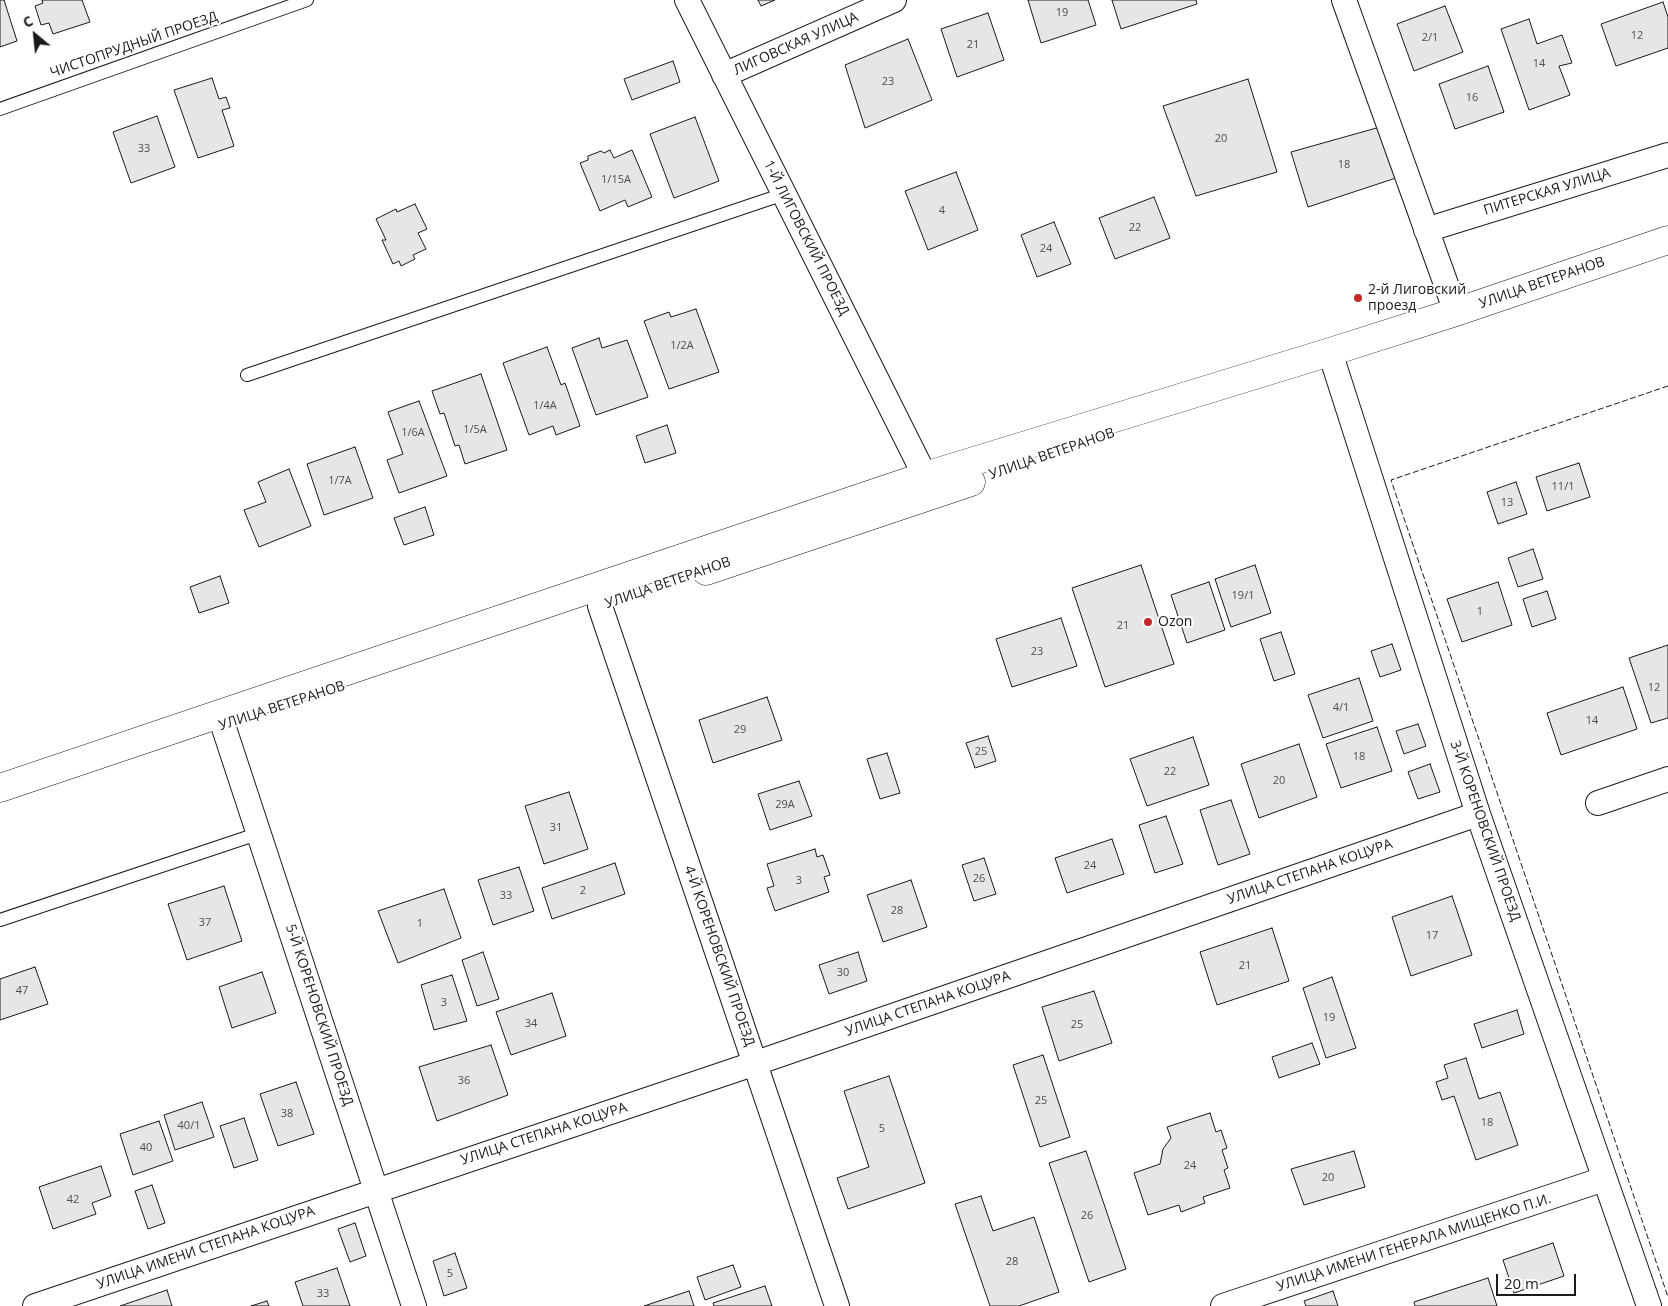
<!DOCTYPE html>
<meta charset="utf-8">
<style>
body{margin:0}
#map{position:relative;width:1668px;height:1306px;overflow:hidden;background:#fff;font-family:"Open Sans",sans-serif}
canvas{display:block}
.north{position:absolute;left:10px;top:10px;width:50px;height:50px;-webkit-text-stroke:4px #fff;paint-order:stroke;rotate:332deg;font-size:14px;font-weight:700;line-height:20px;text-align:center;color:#1a1a1a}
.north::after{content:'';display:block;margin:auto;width:18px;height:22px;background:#1a1a1a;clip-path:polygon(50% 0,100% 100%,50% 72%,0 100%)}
.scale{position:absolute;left:1496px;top:1274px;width:80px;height:22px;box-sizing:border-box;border:2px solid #1a1a1a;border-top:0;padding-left:6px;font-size:15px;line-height:18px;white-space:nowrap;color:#1a1a1a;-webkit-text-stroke:4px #fff;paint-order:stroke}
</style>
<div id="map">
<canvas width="1668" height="1306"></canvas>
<div class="north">С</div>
<div class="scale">20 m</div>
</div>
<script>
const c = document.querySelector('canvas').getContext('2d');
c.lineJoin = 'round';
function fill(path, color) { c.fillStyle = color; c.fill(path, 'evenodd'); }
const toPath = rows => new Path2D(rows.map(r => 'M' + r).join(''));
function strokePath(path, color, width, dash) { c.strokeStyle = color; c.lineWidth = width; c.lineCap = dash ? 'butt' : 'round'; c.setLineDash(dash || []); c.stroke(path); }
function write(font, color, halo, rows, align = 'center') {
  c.font = font + ' "Open Sans",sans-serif'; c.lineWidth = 4; c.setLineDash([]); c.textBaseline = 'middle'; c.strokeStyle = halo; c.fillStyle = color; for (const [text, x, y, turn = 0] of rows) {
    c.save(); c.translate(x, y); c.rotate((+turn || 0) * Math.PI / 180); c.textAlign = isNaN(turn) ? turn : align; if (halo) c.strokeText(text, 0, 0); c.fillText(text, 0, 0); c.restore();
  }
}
const building = toPath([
 [0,0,4,0,17,41,0,47,0,0],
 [42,0,82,0,90,22,53,34,49,23,41,25,35,6,43,3,42,0],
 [758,0,775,0,761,6,758,0],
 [1028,0,1088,0,1096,25,1041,43,1028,0],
 [1112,0,1196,0,1197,4,1121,29,1112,0],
 [1663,2,1668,17,1668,48,1616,66,1601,24,1663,2],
 [1445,6,1463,52,1414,71,1397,24,1445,6],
 [988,13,1004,60,957,77,941,29,988,13],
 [1529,19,1537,44,1562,35,1572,63,1559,66,1570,95,1529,110,1501,29,1529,19],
 [908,39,932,100,865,128,845,65,908,39],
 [673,61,680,82,632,100,624,79,673,61],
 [1488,66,1504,112,1455,129,1439,84,1488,66],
 [212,78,219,99,226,97,230,108,222,110,234,146,198,158,174,90,212,78],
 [1248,79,1277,172,1196,196,1163,106,1248,79],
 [157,116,175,167,131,183,113,132,157,116],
 [695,117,719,181,674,198,650,134,695,117],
 [1380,127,1396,178,1308,207,1291,152,1380,127],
 [610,150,614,158,632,150,652,197,628,207,625,200,600,211,580,163,588,160,588,156,601,151,604,153,610,150],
 [956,172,978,230,928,250,905,191,956,172],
 [1154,197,1170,238,1115,259,1099,218,1154,197],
 [415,204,427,229,418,233,426,249,413,255,415,259,401,266,399,261,393,264,382,240,386,240,376,219,396,209,397,212,415,204],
 [1054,222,1071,264,1037,277,1021,235,1054,222],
 [696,309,719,372,669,389,644,321,669,312,671,317,696,309],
 [599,338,602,348,627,340,648,397,596,415,572,348,599,338],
 [547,347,561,385,565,383,580,426,556,435,553,426,529,435,503,363,547,347],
 [481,374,507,450,465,464,459,445,455,446,444,413,440,414,432,391,481,374],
 [419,401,447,476,399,493,387,460,403,454,388,412,419,401],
 [667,425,676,453,645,463,636,436,667,425],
 [355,447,373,498,324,515,307,464,355,447],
 [1579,463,1590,497,1547,511,1536,477,1579,463],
 [289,469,311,526,259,547,244,510,266,502,258,482,289,469],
 [1516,482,1527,514,1498,524,1487,492,1516,482],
 [425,507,434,535,404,545,394,518,425,507],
 [1533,549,1543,579,1518,587,1508,558,1533,549],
 [1141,565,1174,664,1105,687,1072,588,1141,565],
 [1255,565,1271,613,1231,627,1215,579,1255,565],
 [220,576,229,603,199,613,190,587,220,576],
 [1209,582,1225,630,1187,643,1171,595,1209,582],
 [1498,582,1512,625,1462,642,1447,599,1498,582],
 [1547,591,1556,619,1532,627,1523,599,1547,591],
 [1061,618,1077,666,1012,687,996,639,1061,618],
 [1281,632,1295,674,1274,681,1260,639,1281,632],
 [1392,644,1401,670,1380,677,1371,651,1392,644],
 [1668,645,1668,718,1651,723,1629,658,1668,645],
 [1359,678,1373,721,1323,738,1308,695,1359,678],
 [1623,687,1637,729,1561,755,1547,713,1623,687],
 [767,697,782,740,713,763,699,720,767,697],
 [1418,724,1426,746,1404,754,1396,731,1418,724],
 [1377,727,1392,771,1341,788,1326,744,1377,727],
 [988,736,996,761,975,768,966,743,988,736],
 [1193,737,1209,785,1147,806,1130,759,1193,737],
 [1299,744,1317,797,1259,818,1241,764,1299,744],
 [887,753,900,793,880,799,867,759,887,753],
 [1430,764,1440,792,1418,799,1408,772,1430,764],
 [799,781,812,816,770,830,758,794,799,781],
 [569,792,588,849,544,864,525,806,569,792],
 [1231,800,1250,854,1218,865,1200,810,1231,800],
 [1166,816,1183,864,1155,873,1139,825,1166,816],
 [1112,839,1124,874,1067,893,1055,858,1112,839],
 [815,849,817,857,823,855,830,875,824,877,829,892,775,911,767,888,774,886,767,864,815,849],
 [984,858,996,894,974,901,962,865,984,858],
 [615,863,625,894,552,919,542,888,615,863],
 [519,867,534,911,493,925,478,880,519,867],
 [911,880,927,927,883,942,867,895,911,880],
 [224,886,242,941,187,960,168,904,224,886],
 [444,889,461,938,398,963,378,911,444,889],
 [1452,896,1472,955,1411,976,1392,917,1452,896],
 [1272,928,1289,981,1217,1005,1200,952,1272,928],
 [483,952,499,999,477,1006,462,960,483,952],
 [858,952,867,981,829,994,819,965,858,952],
 [35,967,48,1004,0,1020,0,979,35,967],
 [262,972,276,1013,232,1028,219,987,262,972],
 [452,975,467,1021,434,1030,421,985,452,975],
 [1332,977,1356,1048,1326,1058,1303,988,1332,977],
 [1094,991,1112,1043,1059,1061,1042,1007,1094,991],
 [552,993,566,1036,511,1055,496,1012,552,993],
 [1517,1010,1524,1034,1482,1048,1474,1024,1517,1010],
 [1312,1043,1320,1064,1279,1078,1272,1057,1312,1043],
 [491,1045,508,1095,437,1121,419,1067,491,1045],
 [1043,1055,1070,1137,1040,1147,1013,1065,1043,1055],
 [1466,1058,1479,1099,1500,1092,1518,1145,1476,1160,1454,1096,1442,1100,1436,1082,1448,1078,1444,1065,1466,1058],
 [889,1076,925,1183,848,1209,837,1178,869,1167,844,1091,889,1076],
 [296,1082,314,1134,278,1146,260,1094,296,1082],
 [202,1102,214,1137,175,1150,164,1115,202,1102],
 [1210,1113,1216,1132,1221,1130,1227,1148,1222,1150,1228,1168,1224,1170,1230,1188,1203,1197,1205,1203,1181,1212,1179,1205,1148,1215,1134,1173,1160,1164,1163,1149,1171,1138,1167,1127,1210,1113],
 [244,1118,258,1160,234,1168,220,1126,244,1118],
 [159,1121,173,1161,133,1175,120,1134,159,1121],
 [1086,1151,1126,1269,1089,1282,1049,1163,1086,1151],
 [1354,1151,1365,1187,1304,1205,1291,1169,1354,1151],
 [101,1166,111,1196,92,1203,96,1214,53,1229,39,1187,101,1166],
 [152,1185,165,1223,148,1229,135,1191,152,1185],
 [981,1196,993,1231,1034,1217,1059,1292,1019,1306,990,1306,955,1204,981,1196],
 [355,1223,366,1256,350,1262,338,1229,355,1223],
 [1553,1243,1564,1276,1514,1293,1503,1260,1553,1243],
 [455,1253,467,1288,444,1296,433,1261,455,1253],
 [733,1265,741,1287,705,1300,697,1277,733,1265],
 [337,1268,350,1306,303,1306,295,1282,337,1268],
 [1488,1278,1497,1306,1415,1306,1414,1302,1488,1278],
 [765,1286,772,1306,714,1306,713,1303,765,1286],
 [167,1290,172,1306,120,1306,167,1290],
 [689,1291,694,1306,644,1306,689,1291],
 [1333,1291,1338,1306,1306,1306,1304,1301,1333,1291],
 [267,1301,269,1306,251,1306,267,1301]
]);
fill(building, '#e6e6e6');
strokePath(building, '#1a1a1a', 1);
const lane = toPath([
 [0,109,307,0],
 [247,375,784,194],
 [0,920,260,833]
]);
const street = toPath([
 [687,0,925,476],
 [1344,0,1456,312],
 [724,75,894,0],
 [1426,230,1668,155],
 [1330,352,1478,814,1649,1306],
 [600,606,837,1306],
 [223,725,414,1306],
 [1598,803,1668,779],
 [35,1306,756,1063,1478,814],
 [1223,1306,1604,1179]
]);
const secondary = toPath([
 [706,571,971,482],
 [0,788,925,476,1330,352,1456,312,1668,240]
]);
strokePath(lane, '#1a1a1a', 14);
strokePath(street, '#1a1a1a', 26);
strokePath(secondary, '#1a1a1a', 29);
strokePath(lane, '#fff', 12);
strokePath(street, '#fff', 24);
strokePath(secondary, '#fff', 28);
strokePath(toPath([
 [1668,386,1391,480,1668,1297]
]), '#1a1a1a', 1, [6, 2.5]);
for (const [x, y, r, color] of [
 [1358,298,5,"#c62828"],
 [1148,622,5,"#c62828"]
]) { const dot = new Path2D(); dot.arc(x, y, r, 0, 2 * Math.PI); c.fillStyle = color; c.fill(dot); strokePath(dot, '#fff', 2); }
write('11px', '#4d4d4d', null, [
 ["19",1062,13],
 ["12",1637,36],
 ["2/1",1430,38],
 ["21",973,45],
 ["14",1539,64],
 ["23",888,82],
 ["16",1472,98],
 ["20",1221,139],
 ["33",144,149],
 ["18",1344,165],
 ["1/15А",616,180],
 ["4",942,211],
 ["22",1135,228],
 ["24",1046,249],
 ["1/2А",682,346],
 ["1/4А",545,406],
 ["1/5А",475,430],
 ["1/6А",413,433],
 ["1/7А",340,481],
 ["11/1",1563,487],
 ["13",1507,503],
 ["19/1",1243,596],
 ["1",1480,612],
 ["21",1123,626],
 ["23",1037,652],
 ["12",1654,688],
 ["4/1",1341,708],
 ["14",1592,721],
 ["29",740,730],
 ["25",981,752],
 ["18",1359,757],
 ["22",1170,772],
 ["20",1279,781],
 ["29А",785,805],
 ["31",556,828],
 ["24",1090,866],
 ["26",979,879],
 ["3",799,881],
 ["2",583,891],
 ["33",506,896],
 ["28",897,911],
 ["37",205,923],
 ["1",420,924],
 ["17",1432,936],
 ["21",1245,966],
 ["30",843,973],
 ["47",22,991],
 ["3",444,1003],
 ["19",1329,1018],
 ["34",531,1024],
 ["25",1077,1025],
 ["36",464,1081],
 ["25",1041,1101],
 ["38",287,1114],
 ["18",1487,1123],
 ["40/1",189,1126],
 ["5",882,1129],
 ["40",146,1148],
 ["24",1190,1166],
 ["20",1328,1178],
 ["42",73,1200],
 ["26",1087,1216],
 ["28",1012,1262],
 ["5",450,1274],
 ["33",323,1294]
]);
write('14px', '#1a1a1a', '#fff', [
 ["ЛИГОВСКАЯ УЛИЦА",796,44,-24],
 ["ЧИСТОПРУДНЫЙ ПРОЕЗД",134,45,-19],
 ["ПИТЕРСКАЯ УЛИЦА",1547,192,-17],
 ["1-Й ЛИГОВСКИЙ ПРОЕЗД",806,238,63],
 ["УЛИЦА ВЕТЕРАНОВ",1542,283,-19],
 ["УЛИЦА ВЕТЕРАНОВ",1052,454,-19],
 ["УЛИЦА ВЕТЕРАНОВ",668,583,-19],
 ["УЛИЦА ВЕТЕРАНОВ",282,706,-18],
 ["3-Й КОРЕНОВСКИЙ ПРОЕЗД",1485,831,71],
 ["УЛИЦА СТЕПАНА КОЦУРА",1310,872,-19],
 ["4-Й КОРЕНОВСКИЙ ПРОЕЗД",719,956,71],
 ["УЛИЦА СТЕПАНА КОЦУРА",928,1004,-19],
 ["5-Й КОРЕНОВСКИЙ ПРОЕЗД",319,1015,72],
 ["УЛИЦА СТЕПАНА КОЦУРА",544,1134,-18],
 ["УЛИЦА ИМЕНИ ГЕНЕРАЛА МИЩЕНКО П.И.",1414,1243,-18],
 ["УЛИЦА ИМЕНИ СТЕПАНА КОЦУРА",206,1248,-19]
]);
write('14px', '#1a1a1a', '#fff', [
 ["2-й Лиговский",1368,290],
 ["проезд",1368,306],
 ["Ozon",1158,622]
], 'left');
</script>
